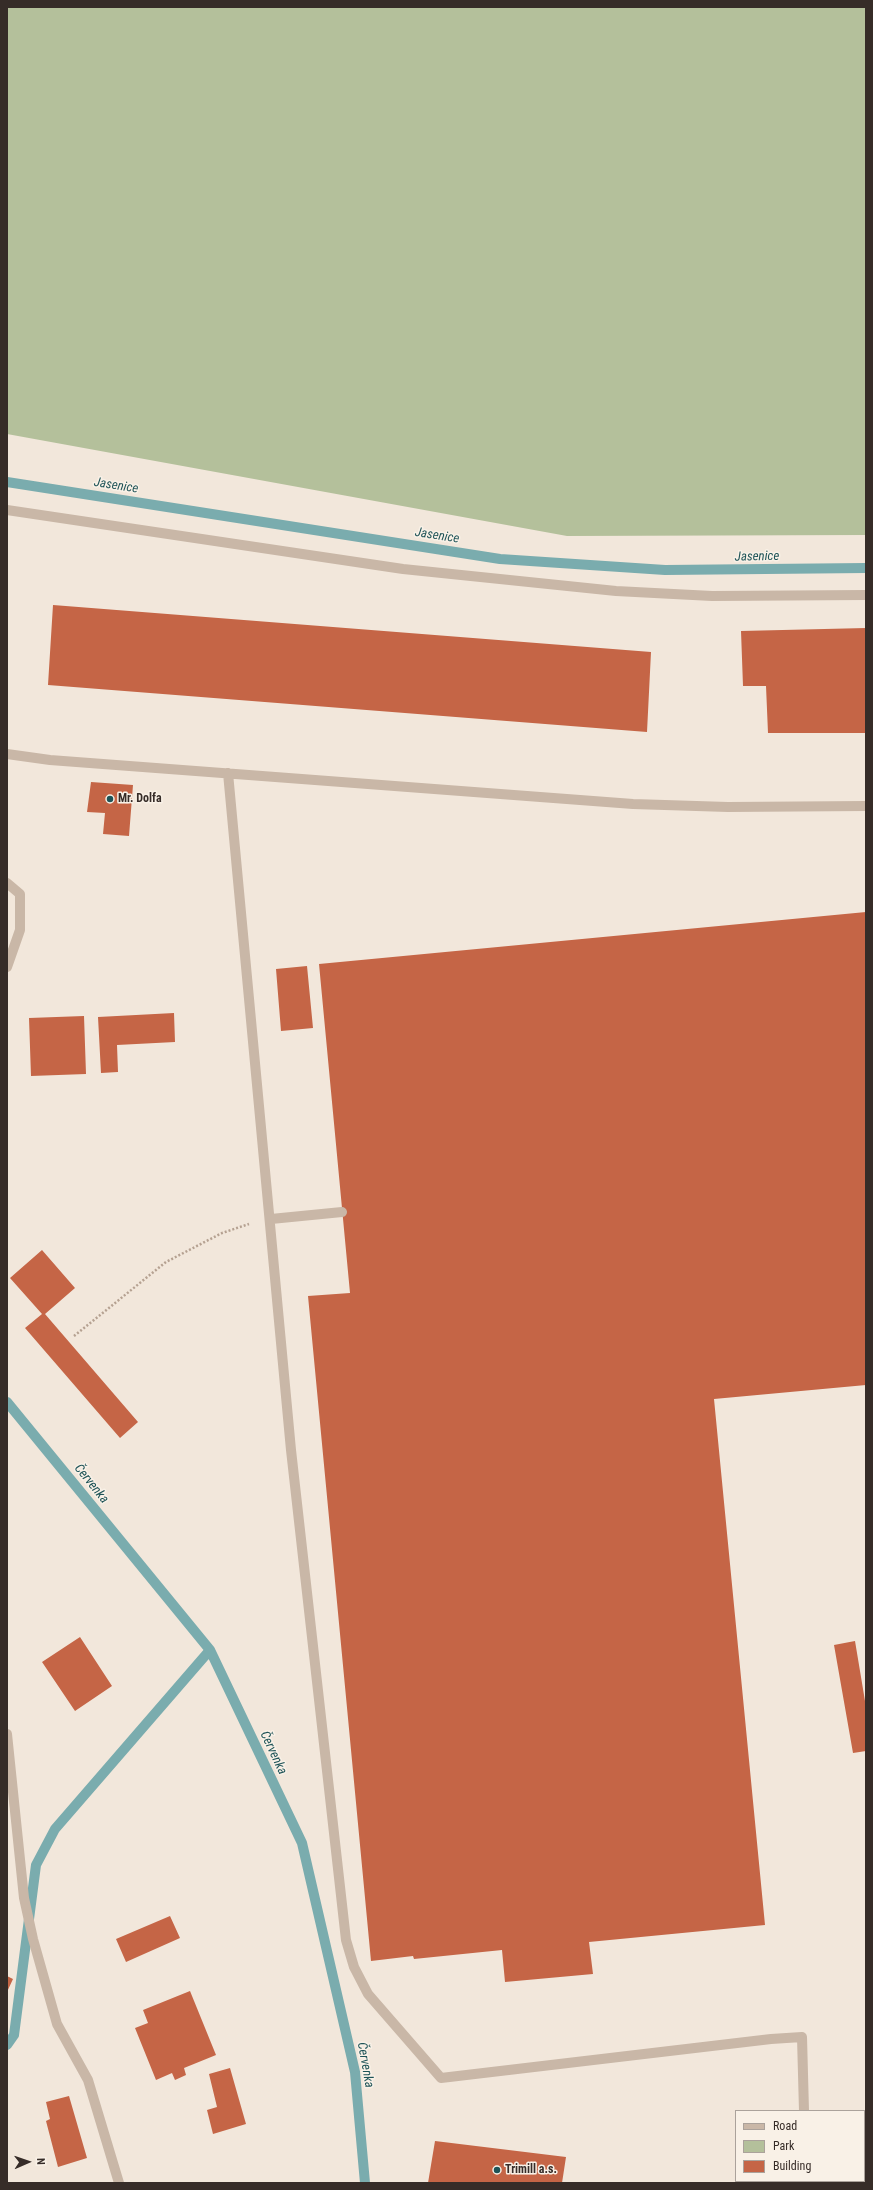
<!DOCTYPE html>
<meta charset="utf-8">
<style>
body{margin:0}
#map{position:relative;width:873px;height:2190px;overflow:hidden;background:#f2e7db;font-family:"Roboto Condensed",sans-serif}
canvas{display:block}
.frame{position:absolute;inset:0;border:8px solid #362c28;pointer-events:none}
.legend{position:absolute;left:735px;top:2110px;width:130px;height:72px;box-sizing:border-box;background:#f9f1e7;border:1px solid #aba29b;margin:0;padding:5px 7px;list-style:none;font-size:12px;color:#362c28}
.legend li{display:flex;align-items:center;gap:8px;height:20px}
.legend b{width:20px;border:1px solid #aba29b}
.north{position:absolute;left:8px;top:2142px;width:40px;height:40px;-webkit-text-stroke:3px #f9f1e7;paint-order:stroke;rotate:88deg;font-size:11px;font-weight:700;line-height:16px;text-align:center;color:#362c28}
.north::after{content:'';display:block;margin:auto;width:14px;height:18px;background:#362c28;clip-path:polygon(50% 0,100% 100%,50% 72%,0 100%)}
</style>
<div id="map">
<canvas width="873" height="2190"></canvas>
<div class="frame"></div>
<ul class="legend">
<li><b style="height:5px;background:#c9b7a7"></b>Road</li>
<li><b style="height:11px;background:#b4c09b"></b>Park</li>
<li><b style="height:11px;background:#c56546"></b>Building</li>
</ul>
<div class="north">N</div>
</div>
<script>
const c = document.querySelector('canvas').getContext('2d');
c.lineJoin = 'round';
function fill(path, color) { c.fillStyle = color; c.fill(path, 'evenodd'); }
const toPath = rows => new Path2D(rows.map(r => 'M' + r).join(''));
function strokePath(path, color, width, dash) { c.strokeStyle = color; c.lineWidth = width; c.lineCap = dash ? 'butt' : 'round'; c.setLineDash(dash || []); c.stroke(path); }
function write(font, color, halo, rows, align = 'center') {
  c.font = font + ' "Roboto Condensed",sans-serif'; c.lineWidth = 3; c.setLineDash([]); c.textBaseline = 'middle'; c.strokeStyle = halo; c.fillStyle = color; for (const [text, x, y, turn = 0] of rows) {
    c.save(); c.translate(x, y); c.rotate((+turn || 0) * Math.PI / 180); c.textAlign = isNaN(turn) ? turn : align; if (halo) c.strokeText(text, 0, 0); c.fillText(text, 0, 0); c.restore();
  }
}
fill(toPath([
 [7,7,866,7,866,535,567,536,7,434],
 [866,2132,866,2183,857,2183,857,2181,864,2181,864,2142]
]), '#b4c09b');
strokePath(toPath([
 [7,482,500,559,665,570,866,568],
 [7,1402,210,1650,302,1843,355,2072,365,2183],
 [7,2045,14,2035,36,1865,55,1829,210,1650]
]), '#7aacae', 10);
fill(toPath([
 [53,605,651,652,647,732,48,685],
 [866,628,866,733,768,733,766,686,743,686,741,631],
 [91,782,133,785,129,836,103,834,105,813,87,812],
 [866,912,866,1385,714,1399,765,1925,589,1942,593,1974,505,1982,502,1950,414,1959,413,1956,371,1961,308,1296,350,1293,319,964],
 [307,966,313,1028,281,1031,276,969],
 [174,1013,175,1042,117,1045,118,1072,101,1073,98,1017],
 [84,1016,86,1074,31,1076,29,1018],
 [42,1250,75,1288,45,1314,138,1422,120,1438,25,1328,42,1314,10,1278],
 [80,1637,112,1686,75,1711,42,1662],
 [855,1641,866,1707,866,1751,853,1753,834,1645],
 [170,1916,180,1938,126,1962,116,1939],
 [7,1976,13,1979,7,1992],
 [190,1991,216,2055,184,2068,186,2075,175,2080,172,2073,156,2080,135,2028,148,2023,143,2010],
 [230,2068,246,2124,213,2134,207,2110,217,2107,209,2074],
 [69,2096,87,2158,58,2167,46,2121,50,2119,46,2102],
 [435,2141,566,2157,562,2183,428,2183]
]), '#c56546');
strokePath(toPath([
 [74,1336,166,1262,222,1233,249,1224]
]), '#b5a191', 2.5, [2, 2]);
strokePath(toPath([
 [7,510,403,569,616,591,712,596,866,595],
 [7,754,50,760,633,804,728,807,866,806],
 [228,773,291,1450,346,1940,354,1967,368,1994,441,2078,771,2039,802,2037,804,2111],
 [7,883,20,894,20,930,7,967],
 [271,1219,342,1212],
 [7,1734,24,1898,33,1939,57,2024,88,2080,119,2183]
]), '#c9b7a7', 10);
for (const [x, y, r, color] of [
 [110,799,4,"#1e5357"],
 [497,2170,4,"#1e5357"]
]) { const dot = new Path2D(); dot.arc(x, y, r, 0, 2 * Math.PI); c.fillStyle = color; c.fill(dot); strokePath(dot, '#f9f1e7', 1.5); }
write('bold 12px', '#362c28', '#f9f1e7', [
 ["Mr. Dolfa",118,799],
 ["Trimill a.s.",505,2170]
], 'left');
write('italic 13px', '#1e5357', '#f9f1e7', [
 ["Jasenice",116,486,9],
 ["Jasenice",437,536,9],
 ["Jasenice",757,557,-1],
 ["Červenka",91,1484,51],
 ["Červenka",273,1753,65],
 ["Červenka",365,2065,80]
]);
</script>
